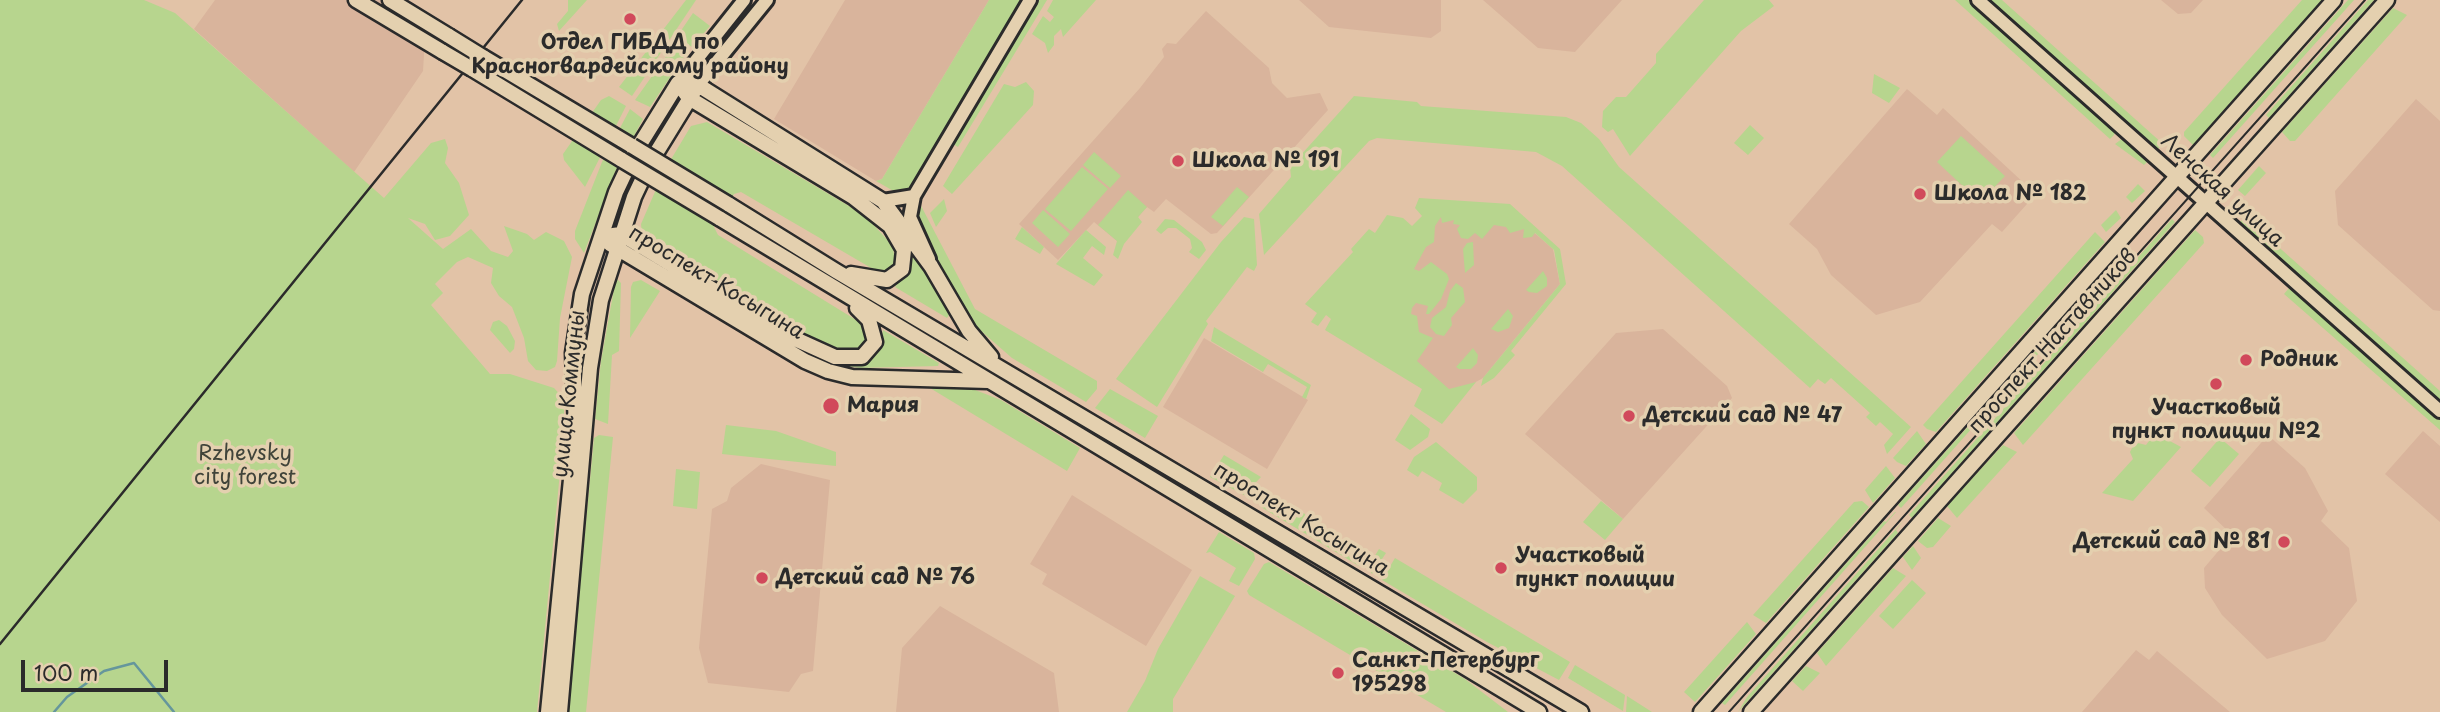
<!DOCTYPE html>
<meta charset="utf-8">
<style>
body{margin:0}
#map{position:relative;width:2440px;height:712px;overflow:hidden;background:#e2c3a7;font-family:"Playpen Sans",sans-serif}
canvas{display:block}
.scale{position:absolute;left:21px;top:660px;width:147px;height:32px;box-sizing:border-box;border:4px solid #2b2b2b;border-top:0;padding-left:9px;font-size:21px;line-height:24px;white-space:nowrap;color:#2b2b2b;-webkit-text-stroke:5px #e4d0af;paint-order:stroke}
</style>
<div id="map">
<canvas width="2440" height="712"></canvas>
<div class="scale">100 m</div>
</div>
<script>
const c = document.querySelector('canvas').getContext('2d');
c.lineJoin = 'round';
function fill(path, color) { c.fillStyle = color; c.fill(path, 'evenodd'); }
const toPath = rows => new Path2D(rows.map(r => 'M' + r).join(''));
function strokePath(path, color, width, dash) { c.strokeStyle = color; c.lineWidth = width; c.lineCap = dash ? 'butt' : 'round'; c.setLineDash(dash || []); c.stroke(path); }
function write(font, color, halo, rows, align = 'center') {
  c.font = font + ' "Playpen Sans",sans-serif'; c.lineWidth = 7; c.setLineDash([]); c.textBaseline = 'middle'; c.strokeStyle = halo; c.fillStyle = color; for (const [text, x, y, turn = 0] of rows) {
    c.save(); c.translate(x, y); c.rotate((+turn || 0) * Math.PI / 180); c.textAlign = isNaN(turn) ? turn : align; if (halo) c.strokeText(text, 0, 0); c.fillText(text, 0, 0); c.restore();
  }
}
fill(toPath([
 [215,0,399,0,416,18,425,38,423,71,354,172,194,29],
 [845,0,989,0,882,179,876,181,774,119],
 [1299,0,1441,0,1441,31,1431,38,1329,27],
 [1483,0,1622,0,1575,52,1538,48],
 [2161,0,2203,0,2191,13,2178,14],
 [1206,11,1269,68,1272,83,1287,98,1320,93,1328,110,1217,233,1211,234,1166,199,1154,212,1147,207,1117,241,1094,222,1058,260,1019,224,1140,88,1164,57,1162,49,1167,43,1176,44],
 [1907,89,1937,115,1943,108,2025,184,2027,204,2002,232,1992,224,1920,302,1876,315,1831,275,1817,249,1789,224],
 [2416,99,2440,121,2440,311,2433,310,2338,225,2335,191],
 [1506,208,1553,249,1560,284,1483,378,1447,398,1375,340,1423,218],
 [1663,329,1727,386,1732,398,1623,519,1525,434,1616,333],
 [1204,338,1308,400,1267,469,1163,407],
 [2423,431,2440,446,2440,522,2385,474],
 [2268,435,2305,468,2328,511,2321,521,2349,548,2357,601,2325,641,2267,659,2222,615,2205,588,2204,568,2232,535,2204,508],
 [761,464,830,480,813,671,801,674,789,692,708,683,699,648,712,509,727,501,731,488],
 [1072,495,1192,570,1146,646,1042,584,1047,574,1030,564],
 [940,606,1054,673,1059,712,896,712,902,648],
 [2136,650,2149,660,2157,651,2230,712,2082,712]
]), '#d9b49c');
fill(toPath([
 [0,0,144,0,175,13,384,198,431,143,445,139,448,148,445,163,459,183,469,215,450,236,435,240,425,224,408,218,443,249,471,229,491,251,508,257,513,251,504,226,527,234,534,240,546,232,564,241,572,257,560,318,557,361,555,367,547,371,536,370,528,361,524,338,512,307,499,296,491,283,493,268,468,257,457,262,435,284,443,293,431,305,490,374,510,374,554,388,564,399,564,430,537,712,0,712],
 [568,0,587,0,559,31,557,24,568,11],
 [686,0,696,0,632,96,619,87],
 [989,0,1024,0,909,191,897,193,876,181,882,179],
 [1039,0,1047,0,958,147,953,144],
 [1053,0,1096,0,1063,37,1061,29,1054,36,1054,45,1048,53,1045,43,1032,34,1043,16,1050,22,1054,17,1047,11],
 [1704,0,1769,0,1774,6,1741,31,1630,156,1613,129,1608,132,1602,127,1603,111,1616,97,1626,97,1656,63,1656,54],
 [1955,0,1968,0,2115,131,2114,135,2110,139],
 [1989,0,2002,0,2163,144,2157,150],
 [2302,0,2322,0,2193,145,2184,136,2184,132],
 [2348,0,2354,0,2213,158,2210,155],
 [2368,0,2374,0,2269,118,2266,115],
 [2393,8,2407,15,2295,141,2290,141,2282,132],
 [693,13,710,26,692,47,676,38],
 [676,48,686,54,650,107,635,100,670,51],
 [1874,74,1900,88,1889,103,1872,93],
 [1026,82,1034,91,1033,105,952,194,943,186,1004,84,1015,87],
 [609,96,626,106,585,187,564,160,563,154,601,100],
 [1354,96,1417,102,1421,106,1566,117,1581,123,1599,139,1619,167,1911,427,1887,454,1884,445,1893,434,1880,422,1876,426,1866,417,1870,413,1831,378,1825,384,1818,379,1810,388,1562,166,1536,152,1377,138,1369,141,1264,255,1259,214,1291,177,1290,167],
 [630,109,643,119,616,170,584,253,575,239,575,231,602,162],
 [707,122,849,206,870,221,893,246,895,264,891,269,878,272,741,192,734,194,714,227,718,235,861,323,866,339,858,349,840,349,809,337,642,234,641,224,664,171,691,126],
 [1750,125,1764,138,1748,155,1734,143],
 [1961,136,2005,176,1980,202,1937,162],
 [2123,138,2148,161,2144,165,2115,144],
 [1094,152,1121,176,1110,188,1083,165],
 [2259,166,2266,173,2245,196,2238,190],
 [1082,167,1108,189,1071,231,1045,209],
 [2138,184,2145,191,2132,203,2126,197],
 [1237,187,1249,197,1223,226,1211,217],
 [1128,190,1147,207,1138,217,1142,222,1124,244,1118,259,1113,255,1117,241,1098,225],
 [1419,198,1510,204,1560,249,1566,284,1511,351,1515,355,1494,378,1481,386,1483,378,1560,284,1554,250,1535,233,1532,237,1523,238,1524,229,1510,233,1506,227,1494,225,1482,239,1475,233,1468,239,1461,238,1457,229,1460,225,1453,224,1454,220,1442,223,1441,217,1435,226,1434,242,1426,247,1414,269,1419,271,1431,262,1447,274,1449,279,1441,299,1429,314,1426,314,1428,306,1416,303,1412,308,1411,314,1417,316,1419,332,1433,338,1417,361,1449,389,1476,382,1442,424,1414,406,1422,389,1325,330,1331,319,1326,315,1318,326,1311,322,1317,313,1305,304,1353,252,1351,249,1369,229,1375,233,1387,215,1403,218,1412,226,1422,216,1415,208],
 [944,199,947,211,936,227,930,213],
 [919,202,975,309,1097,381,1097,389,1086,402,1012,358,972,323,917,223],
 [1043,210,1070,234,1058,247,1032,223],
 [2116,210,2121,218,2106,232,2101,225],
 [1244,217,1254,219,1257,265,1254,271,1247,267,1206,321,1208,324,1157,407,1116,379,1221,242],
 [2245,217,2440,391,2440,402,2239,223],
 [1165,219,1174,220,1202,242,1206,250,1199,259,1189,252,1192,248,1190,239,1176,228,1168,228,1161,234,1156,230],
 [2172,219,2175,222,1912,518,1909,515],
 [1022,227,1044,247,1040,254,1015,239],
 [1086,230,1106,247,1104,255,1092,246,1083,258,1103,275,1094,286,1056,264],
 [2195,230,2203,237,2204,243,2023,445,2014,433],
 [2095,232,2105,242,1936,432,1927,429,1923,425],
 [908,240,949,315,947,318,895,287,910,267],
 [1473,242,1474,265,1465,273,1463,249,1467,243],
 [2116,261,2119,263,1901,508,1898,505],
 [1543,271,1547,278,1547,286,1537,293,1529,292,1526,290],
 [616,278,621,283,619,351,612,355,608,424,595,419,601,361],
 [641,280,660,291,630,338,631,287,633,282],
 [1456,283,1463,288,1465,302,1451,318,1452,325,1444,336,1436,334,1430,327,1432,318,1446,307,1450,291],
 [2290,287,2440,420,2440,430,2284,294],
 [1508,309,1513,316,1509,328,1498,332,1491,329],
 [499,320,507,326,515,341,514,349,510,353,490,330,493,322],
 [1214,327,1311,385,1306,399,1302,397,1307,387,1268,364,1263,372,1211,341],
 [883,330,939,363,938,366,859,368,839,365,868,359,879,345],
 [1473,348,1478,355,1477,363,1471,369,1459,369,1456,367],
 [825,376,965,386,1001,400,1080,448,1067,471,925,385,840,382,824,379],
 [1110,389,1158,416,1145,438,1095,408],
 [1411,414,1430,429,1428,437,1410,450,1395,440],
 [726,425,776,431,836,452,836,466,722,454],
 [1917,431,1926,444,1906,466,1897,462,1893,458],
 [2155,433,2181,447,2133,501,2102,493,2133,459,2130,452,2133,446,2138,443,2146,445],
 [599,435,613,437,586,712,568,712,594,438],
 [2220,438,2239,454,2210,487,2191,471],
 [1436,442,1477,477,1477,490,1463,504,1439,490,1442,483,1422,471,1418,477,1407,470,1414,457],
 [2003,445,2017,452,1957,518,1947,506],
 [1224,455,1261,477,1244,495,1210,477],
 [1886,466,1895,478,1873,503,1865,490],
 [676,469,700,472,697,509,673,506],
 [1267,492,1305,514,1308,519,1304,530,1357,561,1359,566,1261,507,1260,496],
 [1601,501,1623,519,1605,540,1583,522],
 [1862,501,1869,507,1766,623,1753,615,1854,502],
 [1895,512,1896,512,1725,705,1722,703,1884,521,1886,522],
 [1938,518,1951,526,1933,547,1927,548,1918,541],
 [1904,520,1896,530,1898,533,1738,712,1747,697],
 [1219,532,1254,553,1255,559,1239,586,1229,581,1236,568,1210,552,1206,553],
 [1913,546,1921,558,1912,570,1903,557],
 [1379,549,1386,553,1372,574,1368,567],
 [1395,558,1570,662,1559,680,1487,642,1382,580],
 [1269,562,1465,679,1508,712,1446,712,1249,595,1247,591,1264,564],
 [1893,568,1906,576,1826,666,1817,653],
 [1200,576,1235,596,1173,699,1173,712,1127,712,1145,681,1158,649],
 [1912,580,1926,593,1893,629,1879,616],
 [1747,622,1756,634,1695,702,1684,692],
 [1575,665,1625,695,1623,711,1568,678],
 [1806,666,1820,673,1803,691,1792,681],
 [1627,696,1652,712,1626,712]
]), '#b7d58e');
strokePath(toPath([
 [54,712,67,697,104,671,134,663,174,712]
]), '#65969c', 2.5);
const minor = toPath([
 [1978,0,2440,411],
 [678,83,744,0],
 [698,85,767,0],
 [883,201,914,196],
 [929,259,910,217,914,196,1030,0]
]);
const major = toPath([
 [356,0,443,52],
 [390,0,449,36],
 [483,57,632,146],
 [472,69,622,160],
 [689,84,698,85,883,201,931,266,969,331,991,357],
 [683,90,689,98,853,197,890,226,904,250,902,269,887,280,851,274],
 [728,204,836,271,1581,712],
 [719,218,1539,712],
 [613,235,621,234,793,338,835,357,862,357,875,342,869,320,857,308],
 [610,244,805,361,828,371,852,377,988,381],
 [548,712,576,429,573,353,582,294,616,192,634,154,678,83],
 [560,712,590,368,601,300,634,197,650,163,698,85],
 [1701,712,2334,0],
 [1751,712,2387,0]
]);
strokePath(minor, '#2b2b2b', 18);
strokePath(major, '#2b2b2b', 19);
strokePath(minor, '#e4d0af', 12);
strokePath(major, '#e4d0af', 14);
strokePath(toPath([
 [1729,712,2365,0]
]), '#2b2b2b', 2);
strokePath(toPath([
 [0,644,522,0]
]), '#2b2b2b', 2.5);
const majorBridge = toPath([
 [449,36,483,57],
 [443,52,472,69],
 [632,146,728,204],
 [622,160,719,218]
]);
strokePath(majorBridge, '#2b2b2b', 19, []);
strokePath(majorBridge, '#e4d0af', 14);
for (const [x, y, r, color] of [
 [630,19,7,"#d1495b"],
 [1178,161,7,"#d1495b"],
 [1920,194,7,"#d1495b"],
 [2246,360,7,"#d1495b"],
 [2216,384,7,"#d1495b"],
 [831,406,9,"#d1495b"],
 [1629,416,7,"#d1495b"],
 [2284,542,7,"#d1495b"],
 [1501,568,7,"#d1495b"],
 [762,578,7,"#d1495b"],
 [1338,673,7,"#d1495b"]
]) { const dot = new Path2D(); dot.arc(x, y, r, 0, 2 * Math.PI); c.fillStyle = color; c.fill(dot); strokePath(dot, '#e4d0af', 2.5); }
write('bold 21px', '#2b2b2b', '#e4d0af', [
 ["Отдел ГИБДД по",630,43,"center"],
 ["Красногвардейскому району",630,67,"center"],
 ["Школа № 191",1192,161],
 ["Школа № 182",1934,194],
 ["Родник",2260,360],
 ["Мария",847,406],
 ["Участковый",2216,408,"center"],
 ["пункт полиции №2",2216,432,"center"],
 ["Детский сад № 47",1643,416],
 ["Детский сад № 81",2270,542,"right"],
 ["Участковый",1515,556],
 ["пункт полиции",1515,580],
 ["Детский сад № 76",776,578],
 ["Санкт-Петербург",1352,661],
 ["195298",1352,685]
], 'left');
write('21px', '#2b2b2b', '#e4d0af', [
 ["Ленская улица",2222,191,42],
 ["проспект Косыгина",716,283,31],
 ["проспект Наставников",2053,342,-48],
 ["улица Коммуны",570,394,-84],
 ["проспект Косыгина",1301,520,31]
]);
write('21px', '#40443a', '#e4d0af', [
 ["Rzhevsky",245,454],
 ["city forest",245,478]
]);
</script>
